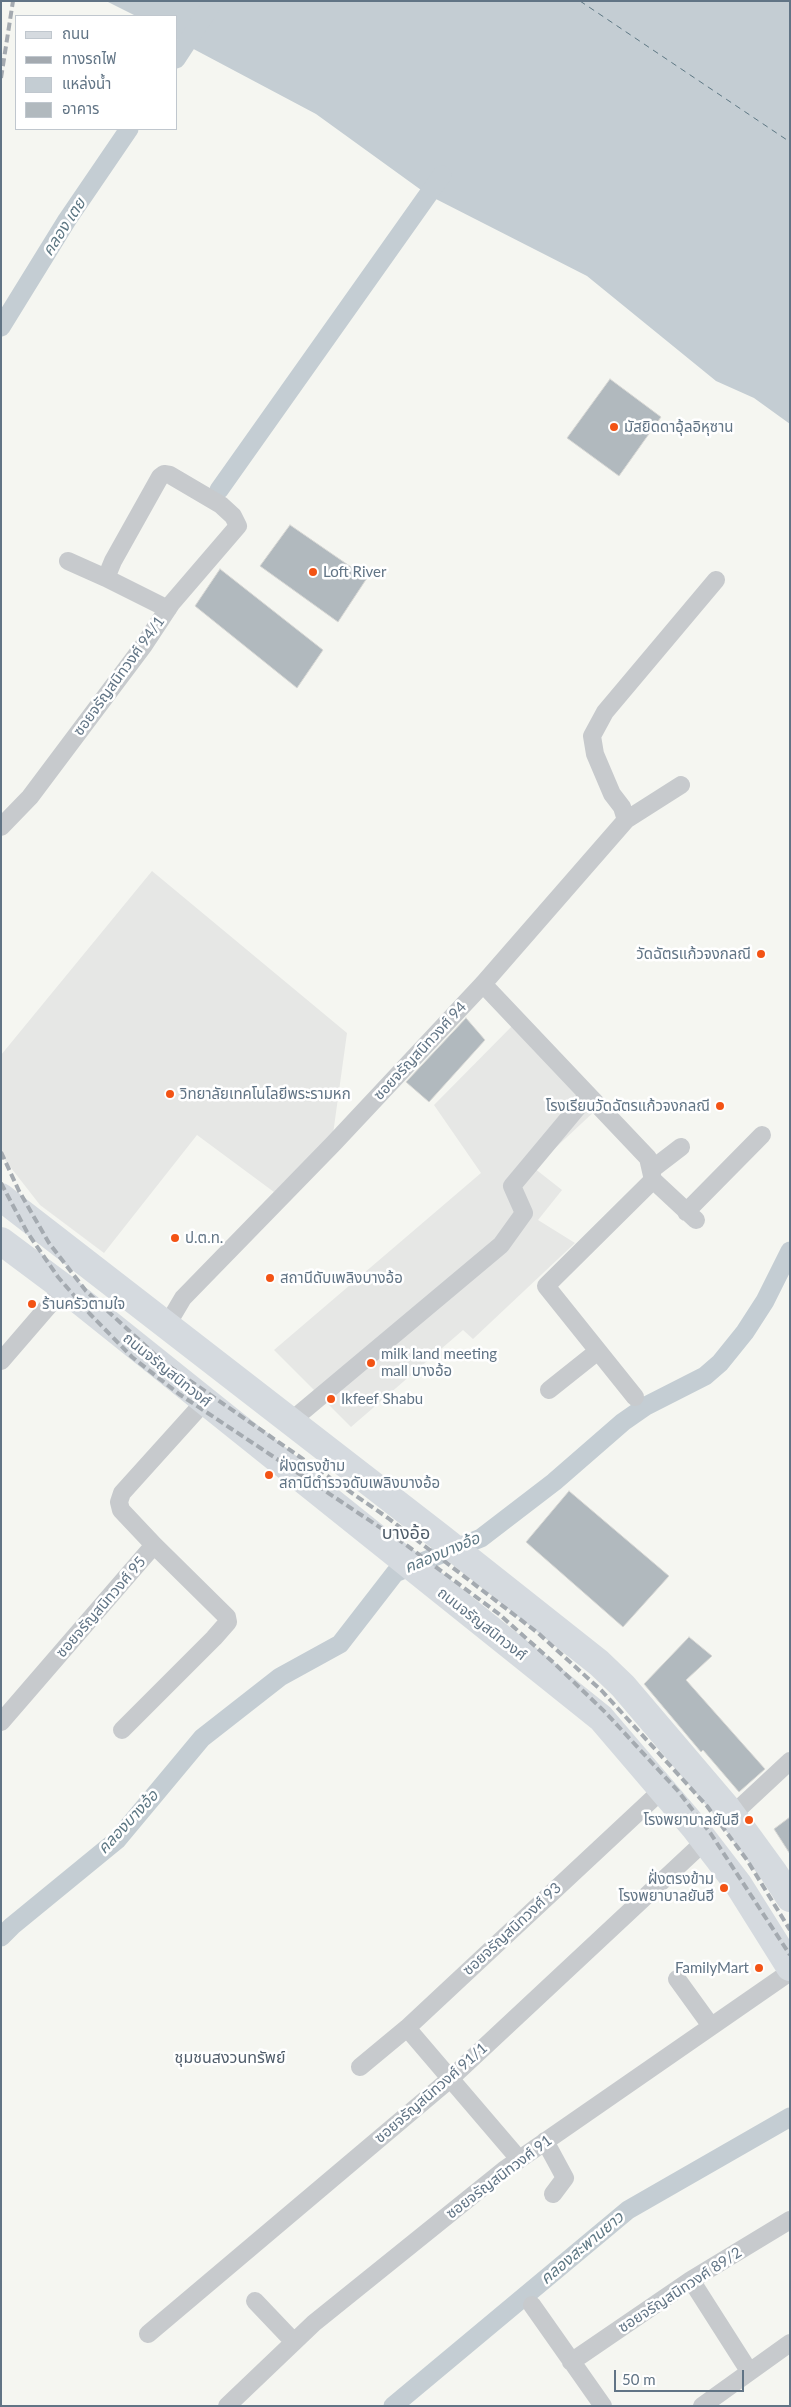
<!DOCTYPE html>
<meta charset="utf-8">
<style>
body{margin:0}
#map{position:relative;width:791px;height:2407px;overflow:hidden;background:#f5f6f1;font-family:Lato,"Noto Sans Thai",sans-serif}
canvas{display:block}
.frame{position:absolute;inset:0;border:2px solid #617485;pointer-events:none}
.legend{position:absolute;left:15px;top:15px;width:162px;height:115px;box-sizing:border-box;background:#fff;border:1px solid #c0c7ce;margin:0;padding:6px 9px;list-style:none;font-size:15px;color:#617485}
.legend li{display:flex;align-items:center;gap:10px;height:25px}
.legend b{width:25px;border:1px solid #c0c7ce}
.scale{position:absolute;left:614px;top:2370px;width:130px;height:22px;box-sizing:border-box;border:2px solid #617485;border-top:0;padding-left:6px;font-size:15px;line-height:18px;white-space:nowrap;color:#617485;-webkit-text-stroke:4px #fff;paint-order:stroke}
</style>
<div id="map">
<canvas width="791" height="2407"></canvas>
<div class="frame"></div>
<ul class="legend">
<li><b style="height:6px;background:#d5dadf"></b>ถนน</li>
<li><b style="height:6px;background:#a4aab0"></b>ทางรถไฟ</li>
<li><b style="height:14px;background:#c4cdd3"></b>แหล่งน้ำ</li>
<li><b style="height:14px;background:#b1b9be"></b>อาคาร</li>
</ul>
<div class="scale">50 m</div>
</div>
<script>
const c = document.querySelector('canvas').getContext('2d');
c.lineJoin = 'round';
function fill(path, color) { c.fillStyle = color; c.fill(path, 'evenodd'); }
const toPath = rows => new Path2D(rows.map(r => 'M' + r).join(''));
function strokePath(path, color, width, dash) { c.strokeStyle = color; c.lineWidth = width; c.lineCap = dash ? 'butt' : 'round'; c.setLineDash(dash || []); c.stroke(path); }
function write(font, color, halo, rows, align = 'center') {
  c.font = font + ' Lato,"Noto Sans Thai",sans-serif'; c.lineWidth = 5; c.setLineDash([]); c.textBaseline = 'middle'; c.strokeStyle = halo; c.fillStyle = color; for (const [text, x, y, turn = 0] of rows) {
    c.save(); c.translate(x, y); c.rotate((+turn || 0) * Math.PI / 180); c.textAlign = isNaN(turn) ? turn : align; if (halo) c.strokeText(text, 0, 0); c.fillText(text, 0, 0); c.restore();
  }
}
fill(toPath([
 [152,871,347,1033,333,1134,274,1192,197,1135,104,1253,40,1205,1,1155,1,1055],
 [517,1021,598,1108,534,1168,562,1190,538,1220,575,1243,473,1339,463,1330,351,1427,274,1350,481,1173,434,1105]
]), '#e6e7e5');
fill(toPath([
 [106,1,790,1,790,424,754,398,716,381,587,276,428,195,316,114,186,45,176,39,176,16,136,16]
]), '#c4cdd3');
strokePath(toPath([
 [176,59,214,1],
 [1,327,67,220,129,129],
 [219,490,442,175],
 [1,1937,12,1926,117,1840,202,1738,280,1677,340,1644,395,1573,481,1538,554,1482,623,1422,646,1406,705,1376,720,1363,745,1332,765,1301,790,1251],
 [393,2406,628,2210,790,2117]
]), '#c4cdd3', 19);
strokePath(toPath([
 [580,1,790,142]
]), '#5d7783', 1, [6, 5]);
const building = toPath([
 [610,379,661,417,619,476,567,438,610,379],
 [290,525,367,578,338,622,260,566,290,525],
 [220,569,323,650,297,688,195,606,220,569],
 [466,1018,485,1040,429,1102,406,1082,466,1018],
 [569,1491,669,1576,623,1627,526,1542,569,1491],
 [689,1637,712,1656,686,1680,765,1769,739,1792,703,1750,701,1752,644,1684,689,1637],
 [790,1817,790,1854,774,1829,790,1817]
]);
fill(building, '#b1b9be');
strokePath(building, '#d7d7d4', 1);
strokePath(toPath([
 [68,561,106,578],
 [626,820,622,807,612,794,595,754,592,736,605,712,716,580],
 [1,827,30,797,144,645,171,604,238,526,233,516,221,505,170,475,164,474,160,477,113,561,106,578,168,609],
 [483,984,648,1158,653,1180,696,1220],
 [651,1170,681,1147],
 [686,1212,762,1135],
 [167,1325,183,1298,334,1143,483,984,626,820,681,785],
 [1,1361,64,1288],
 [549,1390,598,1351],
 [635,1397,546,1286,653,1180],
 [291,1421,501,1245,524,1213,512,1186,588,1095],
 [1,1722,154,1545,121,1510,119,1502,122,1493,205,1401],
 [122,1730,214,1638,228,1622,227,1617,154,1545],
 [732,1815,790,1761],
 [677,1979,711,2026],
 [407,2028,519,2159],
 [360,2067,407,2028,662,1790],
 [545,2141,565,2178,553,2194],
 [691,2280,749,2371],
 [255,2301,294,2342],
 [532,2305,603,2406],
 [148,2334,450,2079,705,1841],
 [571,2362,691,2280,790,2220],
 [227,2406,314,2323,504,2170,790,1972],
 [702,2406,790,2343]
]), '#c7cacd', 18);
strokePath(toPath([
 [1,1197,440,1537,599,1663,623,1686,726,1807,774,1873,790,1898],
 [1,1241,64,1288,601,1718,695,1828,738,1884,790,1967]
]), '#d5dadf', 28);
strokePath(toPath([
 [1,78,13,1],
 [1,1152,19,1191,49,1243,86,1291,163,1362,388,1518,538,1633,602,1691,707,1806,747,1860,790,1930],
 [1,1183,27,1232,58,1277,90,1314,132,1357,179,1394,405,1544,499,1614,555,1664,606,1713,678,1791,711,1834,790,1955]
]), '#a4aab0', 4, [8, 4]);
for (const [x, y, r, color] of [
 [614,427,5,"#f35314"],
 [313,572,5,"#f35314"],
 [761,954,5,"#f35314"],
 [170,1094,5,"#f35314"],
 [720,1106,5,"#f35314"],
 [175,1238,5,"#f35314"],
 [270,1278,5,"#f35314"],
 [32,1304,5,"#f35314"],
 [371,1363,5,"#f35314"],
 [331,1399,5,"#f35314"],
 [269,1475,5,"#f35314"],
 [749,1820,5,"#f35314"],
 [724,1888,5,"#f35314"],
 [759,1968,5,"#f35314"]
]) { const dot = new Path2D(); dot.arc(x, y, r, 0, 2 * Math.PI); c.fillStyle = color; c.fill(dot); strokePath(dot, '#fff', 2); }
write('15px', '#617485', '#fff', [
 ["มัสยิดดาอุ้ลอิหุซาน",624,427],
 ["Loft River",323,572],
 ["วัดฉัตรแก้วจงกลณี",751,954,"right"],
 ["วิทยาลัยเทคโนโลยีพระรามหก",180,1094],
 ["โรงเรียนวัดฉัตรแก้วจงกลณี",710,1106,"right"],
 ["ป.ต.ท.",185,1238],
 ["สถานีดับเพลิงบางอ้อ",280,1278],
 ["ร้านครัวตามใจ",42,1304],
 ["milk land meeting",381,1354],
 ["mall บางอ้อ",381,1371],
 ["Ikfeef Shabu",341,1399],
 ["ฝั่งตรงข้าม",279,1466],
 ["สถานีตำรวจดับเพลิงบางอ้อ",279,1483],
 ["โรงพยาบาลยันฮี",739,1820,"right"],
 ["ฝั่งตรงข้าม",714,1879,"right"],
 ["โรงพยาบาลยันฮี",714,1896,"right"],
 ["FamilyMart",749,1968,"right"]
], 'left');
write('15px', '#617485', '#fff', [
 ["ซอยจรัญสนิทวงศ์ 94/1",119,676,-54],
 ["ซอยจรัญสนิทวงศ์ 94",420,1051,-47],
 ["ถนนจรัญสนิทวงศ์",167,1370,39],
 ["ซอยจรัญสนิทวงศ์ 95",101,1607,-49],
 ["ถนนจรัญสนิทวงศ์",482,1624,38],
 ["ซอยจรัญสนิทวงศ์ 93",512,1929,-43],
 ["ซอยจรัญสนิทวงศ์ 91/1",431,2093,-41],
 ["ซอยจรัญสนิทวงศ์ 91",499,2177,-37],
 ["ซอยจรัญสนิทวงศ์ 89/2",680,2290,-33]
]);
write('italic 16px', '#5d7783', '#fff', [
 ["คลอง เตย",64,227,-57],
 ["คลองบางอ้อ",442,1553,-23],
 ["คลองบางอ้อ",128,1822,-47],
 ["คลองสะพานยาว",582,2248,-40]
]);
write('16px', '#505d6a', '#fff', [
 ["ชุมชนสงวนทรัพย์",230,2058]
]);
write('18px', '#505d6a', '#fff', [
 ["บางอ้อ",406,1533]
]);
</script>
